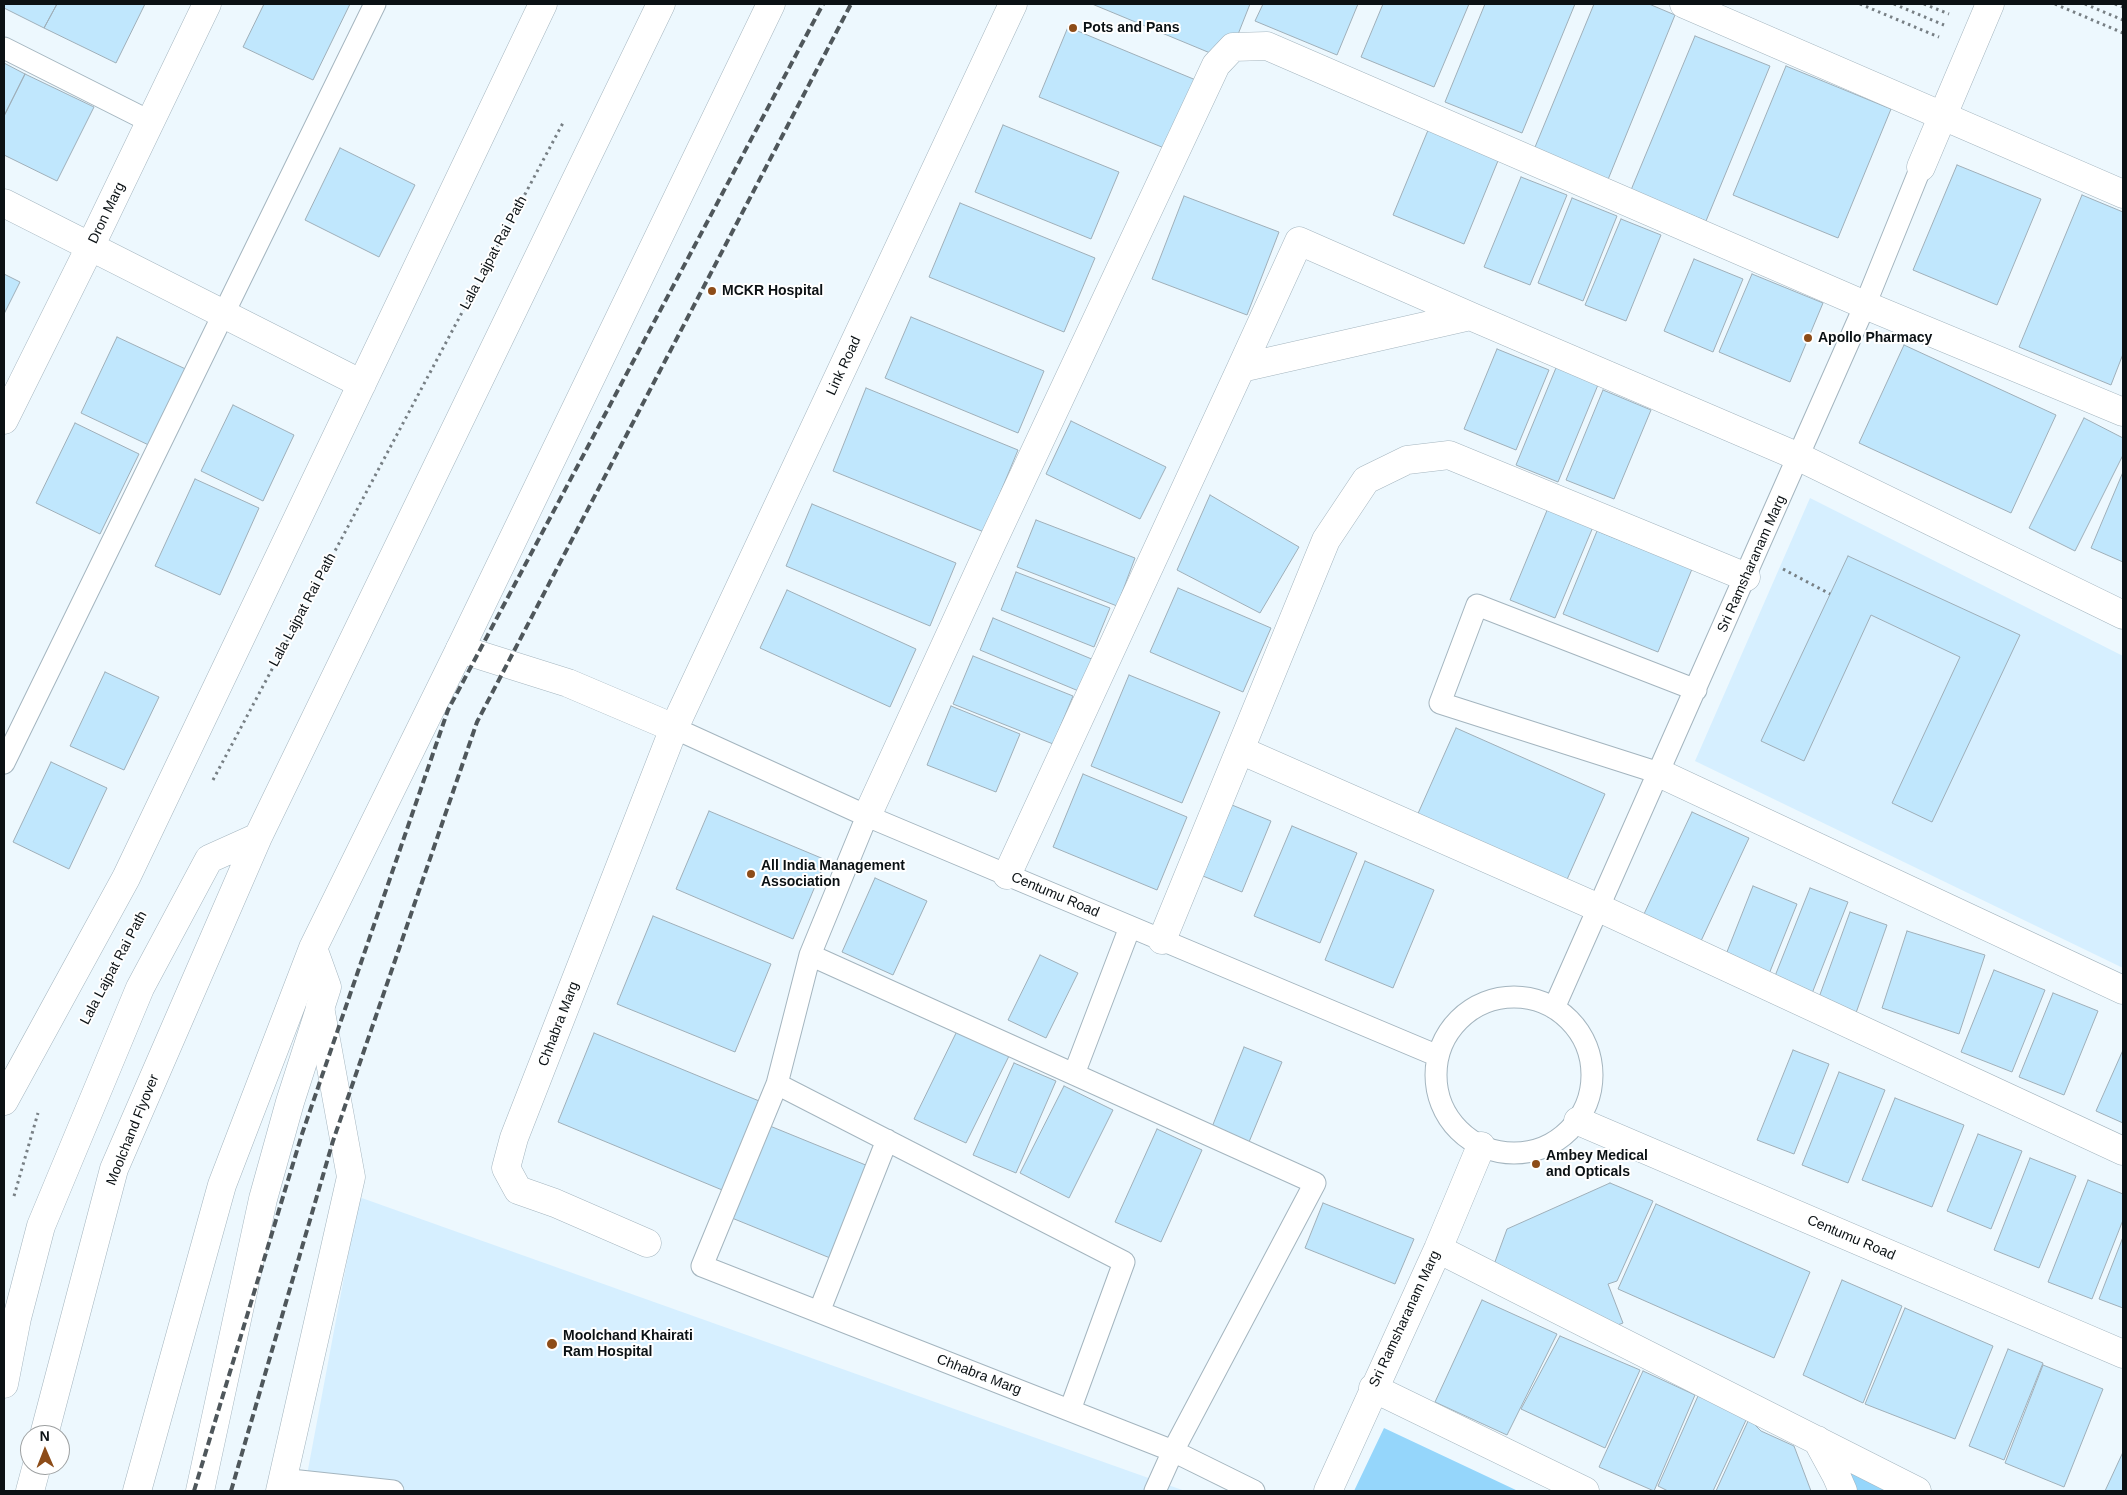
<!DOCTYPE html>
<style>
body{margin:0}
#map{position:relative;width:2127px;height:1495px;overflow:hidden;background:#edf8fe;font-family:Arial,sans-serif}
canvas{display:block}
.frame{position:absolute;inset:0;border:5px solid #0b1114;pointer-events:none}
.north{position:absolute;left:20px;top:1425px;width:50px;height:50px;box-sizing:border-box;background:#fff;border:1px solid #9da0a1;border-radius:50%;rotate:359deg;font-size:14px;font-weight:700;line-height:20px;text-align:center;color:#0b1114}
.north::after{content:'';display:block;margin:auto;width:18px;height:22px;background:#8d4c18;clip-path:polygon(50% 0,100% 100%,50% 72%,0 100%)}
</style>
<div id="map">
<canvas width="2127" height="1495"></canvas>
<div class="frame"></div>
<div class="north">N</div>
</div>
<script>
const c = document.querySelector('canvas').getContext('2d');
c.lineJoin = 'round';
function fill(path, color) { c.fillStyle = color; c.fill(path, 'evenodd'); }
const toPath = rows => new Path2D(rows.map(r => 'M' + r).join(''));
function strokePath(path, color, width, dash) { c.strokeStyle = color; c.lineWidth = width; c.lineCap = dash ? 'butt' : 'round'; c.setLineDash(dash || []); c.stroke(path); }
function write(font, color, halo, rows, align = 'center') {
  c.font = font + ' Arial,sans-serif'; c.lineWidth = 4; c.setLineDash([]); c.textBaseline = 'middle'; c.strokeStyle = halo; c.fillStyle = color; for (const [text, x, y, turn = 0] of rows) {
    c.save(); c.translate(x, y); c.rotate((+turn || 0) * Math.PI / 180); c.textAlign = isNaN(turn) ? turn : align; if (halo) c.strokeText(text, 0, 0); c.fillText(text, 0, 0); c.restore();
  }
}
fill(toPath([
 [1810,498,2123,656,2123,968,1695,761],
 [359,1197,1185,1491,304,1491]
]), '#d6efff');
fill(toPath([
 [1384,1428,1518,1491,1354,1491],
 [1842,1464,1899,1491,1852,1491]
]), '#95d6fb');
const building = toPath([
 [4,4,57,4,44,28,4,8,4,4],
 [57,4,145,4,116,63,44,28,57,4],
 [264,4,350,4,313,80,243,47,264,4],
 [1092,4,1250,4,1233,47,1215,55,1092,4],
 [1263,4,1358,4,1337,55,1255,21,1263,4],
 [1383,4,1469,4,1434,87,1361,57,1383,4],
 [1485,4,1575,4,1522,133,1445,102,1485,4],
 [1594,4,1649,4,1675,15,1607,182,1533,152,1594,4],
 [1068,27,1203,83,1174,152,1039,97,1068,27],
 [1695,36,1770,66,1706,221,1631,190,1695,36],
 [4,63,25,74,4,116,4,63],
 [1786,66,1891,109,1838,238,1733,195,1786,66],
 [25,74,94,107,57,181,4,155,4,116,25,74],
 [1431,123,1502,151,1464,244,1393,215,1431,123],
 [1003,125,1119,172,1091,239,975,192,1003,125],
 [340,148,415,185,379,257,305,220,340,148],
 [1957,165,2041,199,1997,305,1913,270,1957,165],
 [1521,177,1567,195,1530,285,1484,267,1521,177],
 [2082,195,2123,212,2123,354,2111,385,2019,347,2082,195],
 [1184,196,1279,232,1247,315,1152,279,1184,196],
 [1572,198,1617,216,1583,301,1538,283,1572,198],
 [960,203,1095,258,1064,332,929,277,960,203],
 [1621,219,1661,235,1626,321,1585,305,1621,219],
 [1694,259,1743,279,1713,352,1664,331,1694,259],
 [4,274,20,282,4,314,4,274],
 [1752,274,1823,303,1790,382,1719,352,1752,274],
 [911,317,1044,371,1018,433,885,378,911,317],
 [117,337,192,372,155,448,81,413,117,337],
 [1904,345,2056,415,2011,513,1859,443,1904,345],
 [1497,349,1549,370,1516,450,1464,429,1497,349],
 [1558,363,1600,380,1558,482,1516,465,1558,363],
 [866,388,1018,450,984,532,833,471,866,388],
 [1603,390,1651,410,1614,499,1566,480,1603,390],
 [233,405,294,435,263,501,201,471,233,405],
 [2084,418,2123,438,2123,455,2075,551,2029,528,2084,418],
 [1071,421,1166,467,1140,519,1046,474,1071,421],
 [75,423,139,454,100,534,36,503,75,423],
 [2123,472,2123,562,2091,548,2123,472],
 [195,479,259,508,220,595,155,566,195,479],
 [1210,495,1299,547,1260,613,1177,570,1210,495],
 [812,504,956,563,930,626,786,566,812,504],
 [1548,508,1593,527,1555,618,1510,600,1548,508],
 [1036,520,1135,558,1117,606,1017,567,1036,520],
 [1597,531,1692,569,1658,652,1563,614,1597,531],
 [1848,556,2020,635,1932,822,1892,803,1960,657,1871,615,1804,761,1761,741,1848,556],
 [1016,572,1110,608,1094,647,1001,610,1016,572],
 [1178,588,1271,628,1243,692,1150,652,1178,588],
 [787,590,916,649,890,707,760,648,787,590],
 [993,618,1094,660,1081,692,980,650,993,618],
 [973,656,1073,696,1053,744,953,704,973,656],
 [105,672,159,697,124,770,70,746,105,672],
 [1129,675,1220,712,1182,803,1091,766,1129,675],
 [951,706,1020,734,996,792,927,765,951,706],
 [1456,728,1605,794,1565,884,1416,818,1456,728],
 [51,762,107,788,69,869,13,842,51,762],
 [1083,774,1187,817,1157,890,1053,847,1083,774],
 [1232,805,1271,821,1242,892,1203,876,1232,805],
 [709,811,826,860,793,939,676,889,709,811],
 [1692,812,1749,838,1701,941,1644,914,1692,812],
 [1292,826,1357,853,1320,943,1254,916,1292,826],
 [1365,861,1434,890,1393,988,1325,960,1365,861],
 [875,878,927,901,893,975,842,952,875,878],
 [1753,886,1797,904,1767,979,1723,962,1753,886],
 [1810,888,1848,902,1811,996,1773,981,1810,888],
 [1850,912,1887,925,1856,1013,1818,1000,1850,912],
 [653,916,771,964,735,1052,617,1004,653,916],
 [1907,931,1985,955,1959,1034,1882,1008,1907,931],
 [1040,955,1078,973,1046,1038,1008,1020,1040,955],
 [1994,970,2045,990,2012,1072,1961,1052,1994,970],
 [2053,993,2098,1011,2064,1095,2019,1077,2053,993],
 [958,1029,1010,1054,966,1143,914,1119,958,1029],
 [594,1033,764,1103,727,1192,558,1122,594,1033],
 [1244,1047,1282,1062,1249,1142,1212,1127,1244,1047],
 [1793,1050,1829,1064,1794,1154,1757,1140,1793,1050],
 [2123,1050,2123,1123,2096,1111,2123,1050],
 [1014,1063,1056,1081,1016,1173,973,1155,1014,1063],
 [1839,1072,1885,1090,1848,1183,1802,1165,1839,1072],
 [1064,1086,1113,1110,1069,1198,1020,1173,1064,1086],
 [1895,1098,1964,1125,1932,1207,1862,1180,1895,1098],
 [765,1124,873,1168,835,1260,727,1216,765,1124],
 [1157,1129,1202,1150,1161,1242,1115,1222,1157,1129],
 [1978,1134,2022,1151,1991,1229,1947,1211,1978,1134],
 [2030,1158,2076,1176,2039,1268,1994,1250,2030,1158],
 [2088,1180,2123,1194,2123,1220,2092,1299,2048,1282,2088,1180],
 [1610,1183,1653,1201,1617,1281,1608,1284,1623,1323,1607,1329,1492,1270,1507,1229,1610,1183],
 [1323,1203,1414,1239,1395,1284,1305,1248,1323,1203],
 [1656,1204,1810,1272,1774,1358,1618,1289,1656,1204],
 [2123,1237,2123,1308,2099,1299,2123,1237],
 [1842,1280,1902,1306,1863,1403,1803,1375,1842,1280],
 [1482,1300,1557,1334,1507,1435,1435,1402,1482,1300],
 [1905,1308,1993,1346,1955,1439,1865,1404,1905,1308],
 [1560,1336,1640,1370,1605,1448,1521,1409,1560,1336],
 [2008,1349,2043,1363,2004,1460,1969,1446,2008,1349],
 [2043,1365,2103,1389,2064,1487,2005,1463,2043,1365],
 [1643,1371,1695,1395,1654,1491,1599,1467,1643,1371],
 [1698,1396,1747,1418,1713,1491,1668,1491,1658,1486,1698,1396],
 [1749,1419,1761,1431,1794,1446,1811,1491,1716,1491,1749,1419],
 [2123,1452,2123,1491,2105,1491,2123,1452]
]);
fill(building, '#c0e7fd');
strokePath(building, '#9fafb9', 1);
const service = toPath([
 [4,48,151,122],
 [674,728,867,816,1438,1056],
 [4,763,375,4],
 [1659,773,1440,703,1477,605,1696,690],
 [867,816,810,955,777,1084,702,1266,1173,1451,1254,1491],
 [810,955,1315,1183,1173,1451,1155,1491],
 '1436 1075a78 78 0 1 1 156 0a78 78 0 1 1-156 0Z',
 [1554,1008,1865,305,1921,167],
 [1074,1074,1130,927],
 [777,1084,1124,1262,1070,1410],
 [819,1312,887,1140],
 [281,1479,393,1491]
]);
const minor = toPath([
 [1684,4,2123,194],
 [1921,167,1990,4],
 [4,203,362,384],
 [1241,368,1299,241,1470,316],
 [4,420,90,247,207,4],
 [460,649,568,683,674,728],
 [1240,750,1599,908,2123,1151],
 [1659,773,2123,990],
 [867,816,992,543,1216,65,1233,47,1267,46,1865,305,2123,412],
 [1007,875,1241,368,1470,316,1799,457,2123,615],
 [1162,940,1326,540,1366,480,1407,460,1449,455,1746,577],
 [4,1101,126,878,543,4],
 [1578,1121,2123,1354],
 [647,1243,555,1203,518,1190,506,1168,514,1138,674,728,1013,4],
 [1438,1249,1917,1491],
 [1373,1388,1585,1491],
 [1817,1440,1836,1475,1843,1491],
 [280,1491,351,1177,320,1007],
 [1328,1491,1438,1249,1481,1146]
]);
const secondary = toPath([
 [4,1384,17,1318,41,1226,140,988,209,859,258,837],
 [44,1435,114,1169,258,837,661,4],
 [30,1491,37,1465],
 [137,1491,222,1185,313,948,460,649,771,4],
 [200,1491,263,1199,290,1102,327,987,313,948]
]);
strokePath(service, '#a4b5bf', 23);
strokePath(minor, '#a4b5bf', 29);
strokePath(secondary, '#a4b5bf', 29);
strokePath(toPath([
 [1860,4,1939,37],
 [1894,4,1944,25],
 [1924,4,1949,14],
 [2055,4,2123,33],
 [2085,4,2123,20],
 [2115,4,2123,7],
 [1783,569,1830,594],
 [213,780,564,121],
 [14,1196,38,1113]
]), '#777f84', 3, [2.5, 4]);
strokePath(service, '#fff', 21);
strokePath(minor, '#fff', 28);
strokePath(secondary, '#fff', 28);
strokePath(toPath([
 [194,1491,302,1134,448,710,823,4],
 [231,1491,333,1141,477,722,851,4]
]), '#4f575b', 4, [8, 4]);
for (const [x, y, r, color] of [
 [1073,28,5,"#8d4c18"],
 [712,291,5,"#8d4c18"],
 [1808,338,5,"#8d4c18"],
 [751,874,5,"#8d4c18"],
 [1536,1164,5,"#8d4c18"],
 [552,1344,6,"#8d4c18"]
]) { const dot = new Path2D(); dot.arc(x, y, r, 0, 2 * Math.PI); c.fillStyle = color; c.fill(dot); strokePath(dot, '#fff', 2); }
write('bold 14px', '#0b1114', '#fff', [
 ["Pots and Pans",1083,28],
 ["MCKR Hospital",722,291],
 ["Apollo Pharmacy",1818,338],
 ["All India Management",761,866],
 ["Association",761,882],
 ["Ambey Medical",1546,1156],
 ["and Opticals",1546,1172],
 ["Moolchand Khairati",563,1336],
 ["Ram Hospital",563,1352]
], 'left');
write('14px', '#0b1114', '#fff', [
 ["Dron Marg",107,213,-64],
 ["Lala Lajpat Rai Path",494,253,-62],
 ["Link Road",844,366,-65],
 ["Sri Ramsharanam Marg",1752,564,-66],
 ["Lala Lajpat Rai Path",303,610,-62],
 ["Centumu Road",1055,895,23],
 ["Lala Lajpat Rai Path",114,968,-62],
 ["Chhabra Marg",559,1024,-69],
 ["Moolchand Flyover",133,1130,-68],
 ["Centumu Road",1851,1238,23],
 ["Sri Ramsharanam Marg",1405,1319,-65],
 ["Chhabra Marg",979,1375,21]
]);
</script>
